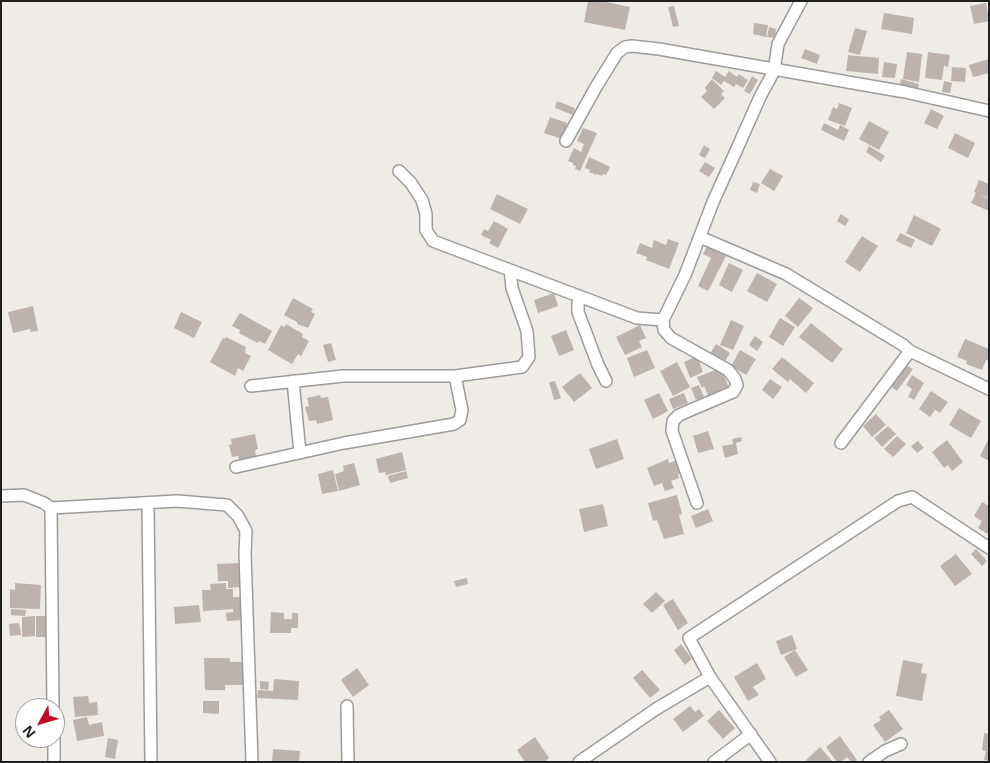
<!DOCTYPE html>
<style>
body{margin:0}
#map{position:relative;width:990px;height:763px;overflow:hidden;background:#efebe6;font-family:"Open Sans",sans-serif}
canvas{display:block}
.frame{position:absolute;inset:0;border:2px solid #1f1f1f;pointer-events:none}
.north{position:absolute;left:15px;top:698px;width:50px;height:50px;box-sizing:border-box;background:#fff;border:1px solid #a5a5a5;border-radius:50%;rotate:231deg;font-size:14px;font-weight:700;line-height:20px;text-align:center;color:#1f1f1f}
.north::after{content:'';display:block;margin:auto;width:18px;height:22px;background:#c10c28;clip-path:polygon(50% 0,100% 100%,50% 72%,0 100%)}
</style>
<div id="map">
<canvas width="990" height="763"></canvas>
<div class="frame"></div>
<div class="north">N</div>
</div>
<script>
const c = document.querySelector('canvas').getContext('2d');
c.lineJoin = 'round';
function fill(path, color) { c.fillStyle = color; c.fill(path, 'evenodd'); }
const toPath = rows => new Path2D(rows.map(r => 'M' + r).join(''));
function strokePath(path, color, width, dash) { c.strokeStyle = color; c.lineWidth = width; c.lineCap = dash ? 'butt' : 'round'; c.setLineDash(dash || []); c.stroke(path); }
fill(toPath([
 [588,1,601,1,630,7,625,30,584,22],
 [986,3,989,21,974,24,970,6],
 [674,6,679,26,673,27,668,7],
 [884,13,914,18,912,34,881,29],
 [754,23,768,25,766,37,753,34],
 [769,27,776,29,775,38,767,37],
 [855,28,867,31,860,55,848,52],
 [805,49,820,55,817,64,801,58],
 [907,52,922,54,919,82,903,79],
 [928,52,950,55,948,67,944,66,942,80,925,78],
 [848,55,879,58,878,74,846,71],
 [989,59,989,73,973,77,969,65],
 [884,62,897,64,895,78,882,77],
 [952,67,966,68,965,82,951,81],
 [716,71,725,77,729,71,737,77,739,74,748,80,743,88,736,84,734,87,724,81,721,85,712,78],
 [752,76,758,80,750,94,744,91],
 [712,79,724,91,721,94,725,98,714,109,701,97,707,91,705,88],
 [901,79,919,84,917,92,899,88],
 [944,81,952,83,950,93,942,92],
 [557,101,575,108,573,115,555,108],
 [839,103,852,108,845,126,828,120,833,107,837,109],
 [931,109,944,116,937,129,924,123],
 [550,117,567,123,562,139,544,133],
 [869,121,889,132,879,150,859,139],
 [824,123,838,130,840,125,849,130,844,141,821,130],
 [583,128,597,133,580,171,575,169,576,166,573,165,573,163,568,161,574,148,581,152,584,144,577,141],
 [955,133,975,143,968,158,948,148],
 [704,145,710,149,705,158,699,155],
 [869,146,885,156,881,162,866,152],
 [589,157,610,167,606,175,603,174,602,176,597,174,596,175,589,172,590,170,585,168],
 [705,162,715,168,709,177,699,171],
 [770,169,783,176,774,191,761,183],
 [979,180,989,184,989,198,979,194,989,199,989,211,971,203,976,193,974,192],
 [753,182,760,184,757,193,750,190],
 [497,194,528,209,520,224,490,209],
 [841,214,849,220,845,226,837,221],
 [914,215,941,229,932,246,906,233],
 [494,221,508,229,498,248,489,243,491,240,481,235,484,229,488,231],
 [900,233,915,240,911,248,896,241],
 [862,236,878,246,860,272,845,262],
 [668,239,679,243,669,269,646,260,647,257,636,253,640,243,652,248,654,240,666,245],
 [707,246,726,256,708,291,698,286,711,258,703,254],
 [729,263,743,270,732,292,719,285],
 [757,273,777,284,767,302,747,291],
 [554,293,558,306,538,313,534,300],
 [293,298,313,309,311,312,315,314,308,328,297,324,297,322,284,315],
 [799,298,813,308,798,327,785,316],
 [33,306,38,331,31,332,30,329,13,333,8,312],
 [181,312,202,322,194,338,174,328],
 [240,313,272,331,265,344,259,341,258,343,239,333,240,330,232,326],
 [780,318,795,327,783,346,769,337],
 [731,320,744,326,733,350,720,345],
 [811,323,843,349,832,363,799,337],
 [286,324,303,334,302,337,309,341,301,356,298,354,292,364,268,350,281,325,285,327],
 [640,325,646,338,639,341,642,347,625,355,616,337],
 [566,330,574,350,559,356,551,336],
 [755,336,763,342,757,351,749,345],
 [226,337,246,347,245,353,251,356,243,371,238,368,235,376,210,362,223,338,225,339],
 [965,339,989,349,989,361,986,360,982,370,966,364,967,361,957,357],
 [331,343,336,360,328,362,323,345],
 [716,344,730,353,724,363,710,354],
 [647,350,655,368,634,377,627,358],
 [740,350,756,359,746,375,731,366],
 [697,356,703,372,690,378,684,362],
 [782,357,814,383,806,393,790,379,788,382,772,369],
 [677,362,690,387,673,396,660,371],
 [906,365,913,369,897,391,891,387],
 [721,368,729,388,709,397,704,386,702,388,697,377],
 [580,373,592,388,574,402,562,387],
 [912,375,924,383,914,400,908,397,912,389,906,385],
 [770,379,782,387,773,399,762,390],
 [555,381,561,398,554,400,549,382],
 [699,385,704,397,696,400,691,388],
 [931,391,948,402,940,413,935,410,930,417,919,409],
 [659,393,668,411,653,419,644,400],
 [684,393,688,403,673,409,669,399],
 [320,395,321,398,328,397,333,420,317,424,316,420,309,421,305,407,309,406,307,398],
 [959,408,981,421,971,438,949,425],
 [876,414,886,425,872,437,863,426],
 [888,426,896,434,882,447,874,438],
 [708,431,714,449,698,453,693,436],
 [255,434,258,449,255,450,256,456,245,459,239,459,238,456,232,457,229,445,232,444,231,439],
 [897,436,906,444,893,457,884,449],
 [741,437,742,441,736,443,738,454,725,458,722,446,733,444,732,439],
 [989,438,989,461,980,456],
 [617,439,624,459,596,469,589,449],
 [947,440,963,462,952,471,948,465,944,468,932,452],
 [918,441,924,448,917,453,911,446],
 [402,452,406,470,386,475,385,472,379,473,376,459],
 [668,459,669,463,680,459,685,471,678,474,679,478,671,481,674,488,665,491,662,483,654,486,647,468],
 [354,463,360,485,339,491,335,474,344,471,343,466],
 [333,470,338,491,322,494,318,474],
 [406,471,408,478,390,483,388,476],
 [677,495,682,514,679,515,684,534,664,539,657,520,653,521,648,503],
 [982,502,989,506,989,530,987,534,978,528,982,521,974,516],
 [603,504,608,526,584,532,579,509],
 [708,509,713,521,696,528,691,516],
 [976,549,987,561,982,566,971,554],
 [956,554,972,574,955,586,940,566],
 [239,563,240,587,228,588,228,581,218,581,217,564],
 [467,578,468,584,456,587,454,581],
 [15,583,41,585,40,609,10,608,10,589,15,590],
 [226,583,226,589,233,589,233,597,242,597,243,620,227,621,226,613,233,612,233,609,203,611,202,590,211,590,210,584],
 [656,592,665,601,652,613,643,604],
 [673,599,688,623,678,630,663,605],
 [199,605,201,622,175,624,174,607],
 [11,609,26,610,25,616,11,615],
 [271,612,284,613,284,619,292,619,292,613,298,613,298,628,291,628,291,633,270,633],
 [35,616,35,636,22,637,22,617],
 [36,616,47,616,47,637,36,637],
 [19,623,21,635,10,636,9,624],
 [792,635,797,649,781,655,776,641],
 [681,644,692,659,685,665,674,650],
 [795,650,808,670,796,677,784,657],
 [204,658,230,658,230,662,243,662,243,685,225,685,225,690,205,690],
 [903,660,923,664,921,673,927,674,922,701,896,696],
 [757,663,766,679,753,687,759,695,748,701,734,677],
 [357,668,369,685,353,697,341,680],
 [642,670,660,690,650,698,633,678],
 [274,679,299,681,298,700,257,698,258,690,273,691],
 [260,681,269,682,268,690,260,689],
 [88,696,89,703,97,702,98,715,75,717,73,697],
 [203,701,219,701,219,714,203,713],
 [690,706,695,712,699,709,704,716,683,732,673,719],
 [719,710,735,728,723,739,707,721],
 [889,710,903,729,885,742,873,725,881,720,879,717],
 [87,717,89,725,102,722,104,736,77,741,73,720],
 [984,733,989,734,989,761,984,760,986,751,982,750],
 [840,736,857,760,855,762,851,762,847,757,841,762,837,762,826,747],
 [535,737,549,758,545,762,525,762,517,750],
 [108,738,118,740,115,759,105,757],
 [820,747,833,762,807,762,806,760],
 [273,749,300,751,299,762,272,762]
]), '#bcb3af');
const minor = toPath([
 [566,141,596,87,617,53,625,47,632,46,659,49,905,92,989,111],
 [399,171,411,183,422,200,426,214,426,230,433,241,637,318,663,320],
 [700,237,786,274,903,345,910,351,989,389],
 [581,297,578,303,578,312,598,365,606,381],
 [293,381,300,453],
 [251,386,343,376,455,376,522,367,529,357,527,331,512,288,510,270],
 [841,443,910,351],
 [236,467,344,443,454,424,460,420,462,410,455,376],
 [1,496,24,495,44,503,51,508,177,501,227,505,238,516,246,531,245,553,252,762],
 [148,503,151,762],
 [697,503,672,431,673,421,679,415,733,392,737,385,735,379,728,370,671,338,664,330,663,320,685,275,713,202,736,151,760,97,774,71,778,44,801,1],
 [51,508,53,708],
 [710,677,689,638,898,501,912,497,989,548],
 [347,706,348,762],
 [54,738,54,762],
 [579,762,656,709,710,677,770,762],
 [714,762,751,734],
 [869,762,885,751,901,744]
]);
strokePath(minor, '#9c9c9c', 14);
strokePath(minor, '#fff', 11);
</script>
